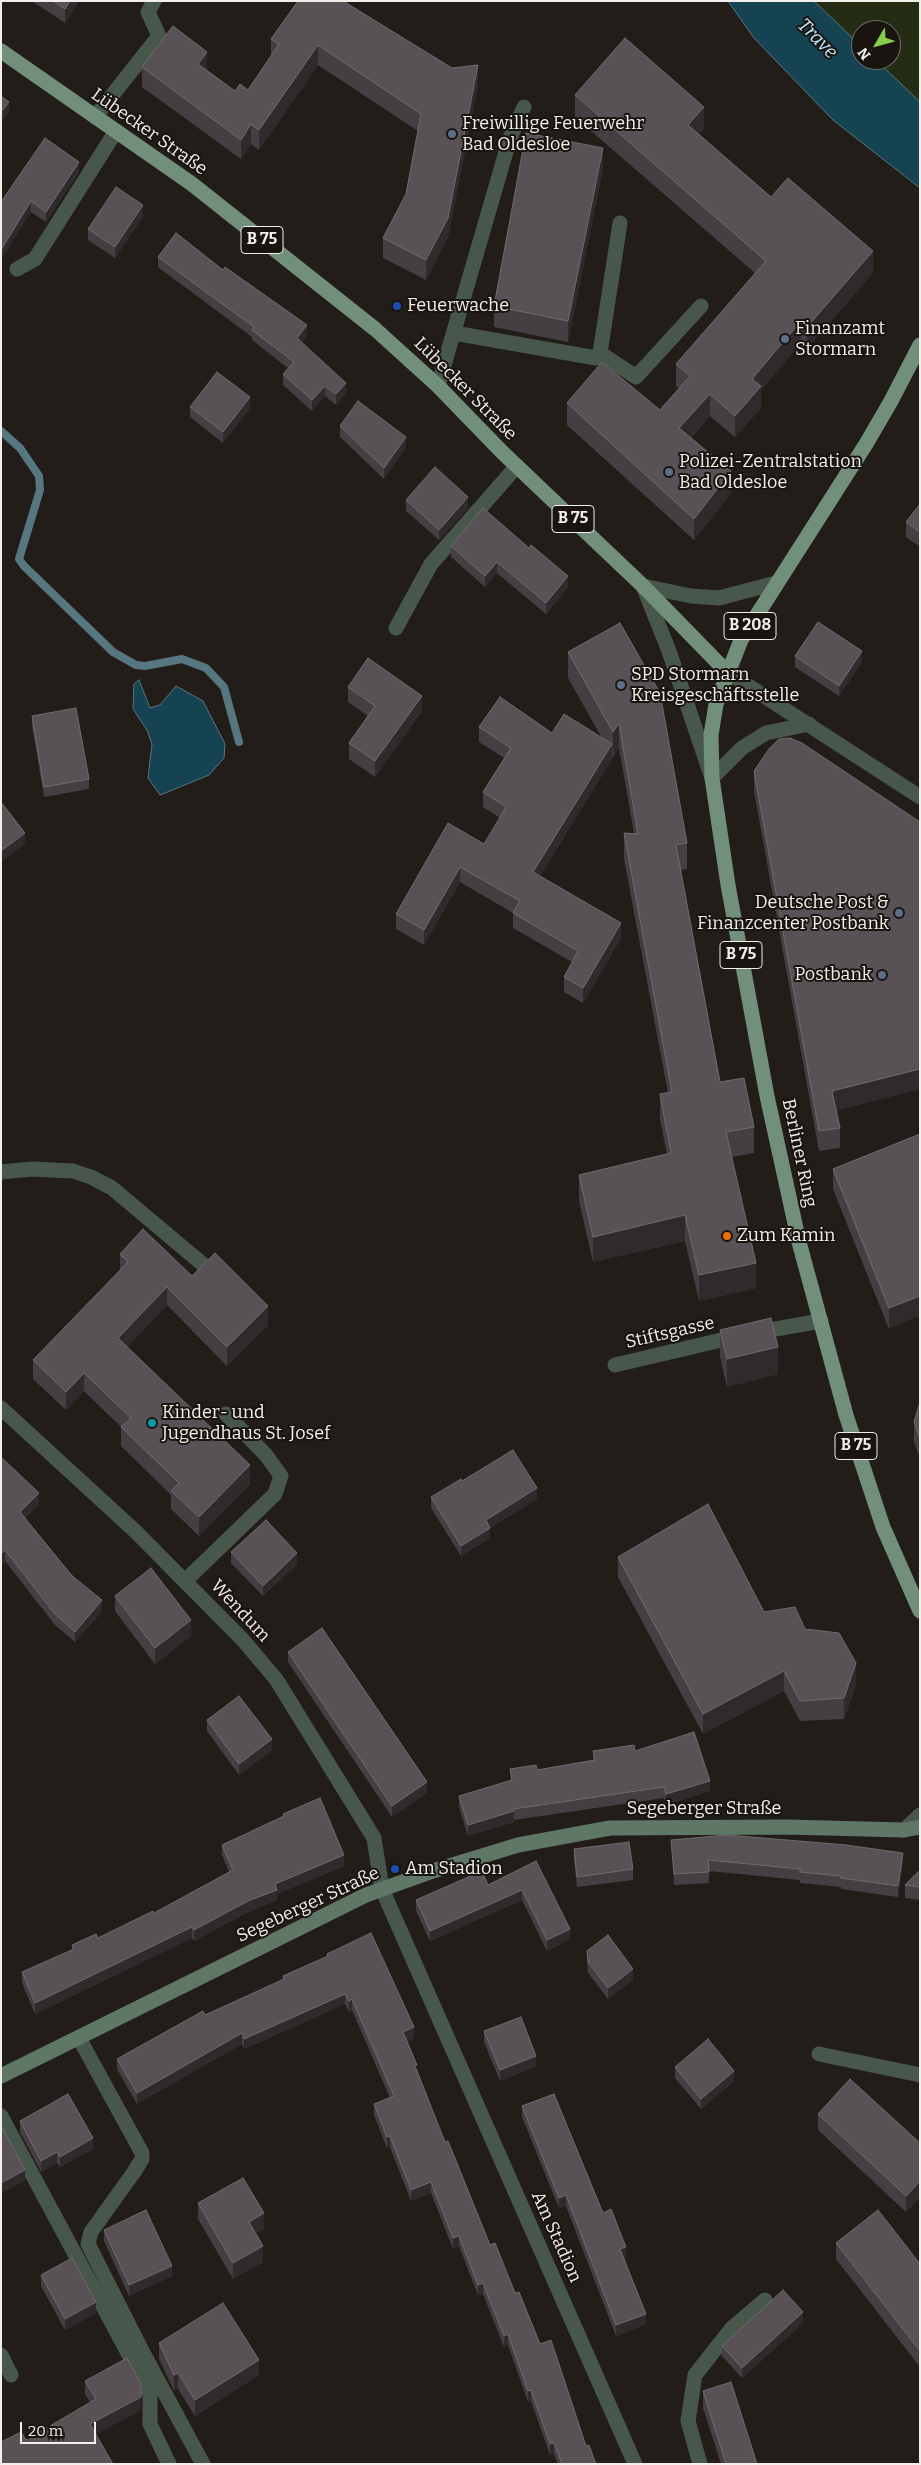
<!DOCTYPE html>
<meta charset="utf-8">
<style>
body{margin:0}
#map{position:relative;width:921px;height:2465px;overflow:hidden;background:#221d18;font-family:Bitter,serif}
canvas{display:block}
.frame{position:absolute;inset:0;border:2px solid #f2efeb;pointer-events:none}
.north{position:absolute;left:851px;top:20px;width:50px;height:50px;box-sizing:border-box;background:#19140f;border:1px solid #706c67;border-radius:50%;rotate:233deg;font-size:14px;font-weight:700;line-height:20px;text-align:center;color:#f2efeb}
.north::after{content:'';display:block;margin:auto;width:18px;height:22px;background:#87cf4a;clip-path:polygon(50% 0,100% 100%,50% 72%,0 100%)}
.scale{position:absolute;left:20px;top:2422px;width:76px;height:22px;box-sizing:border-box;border:2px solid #f2efeb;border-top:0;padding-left:6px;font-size:15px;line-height:18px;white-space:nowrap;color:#f2efeb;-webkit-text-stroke:4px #19140f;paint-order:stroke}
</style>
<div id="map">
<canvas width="921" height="2465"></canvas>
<div class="frame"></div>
<div class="north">N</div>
<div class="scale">20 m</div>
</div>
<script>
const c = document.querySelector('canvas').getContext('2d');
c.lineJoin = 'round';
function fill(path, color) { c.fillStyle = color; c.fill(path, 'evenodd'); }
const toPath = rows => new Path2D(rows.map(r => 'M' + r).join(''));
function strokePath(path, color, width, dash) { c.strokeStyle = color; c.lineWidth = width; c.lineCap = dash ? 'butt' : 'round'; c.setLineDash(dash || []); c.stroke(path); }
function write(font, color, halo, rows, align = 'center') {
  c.font = font + ' Bitter,serif'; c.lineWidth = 4; c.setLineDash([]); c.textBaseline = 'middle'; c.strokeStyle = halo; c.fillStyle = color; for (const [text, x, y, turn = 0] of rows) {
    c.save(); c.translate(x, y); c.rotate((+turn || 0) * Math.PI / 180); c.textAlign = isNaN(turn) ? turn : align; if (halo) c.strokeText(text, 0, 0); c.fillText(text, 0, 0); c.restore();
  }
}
fill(toPath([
 [814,1,920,1,920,102,876,60,891,60,891,30,861,30,861,46]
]), '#242d13');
const water = toPath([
 [728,1,814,1,861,46,861,60,876,60,920,102,920,188,833,120,754,38,728,1],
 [139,680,150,708,160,705,176,686,203,701,225,744,224,758,209,775,160,795,148,778,152,744,147,730,133,709,134,684,139,680]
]);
fill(water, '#154352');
strokePath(water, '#577780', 1);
strokePath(toPath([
 [1,431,20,448,39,476,40,490,19,559,24,566,113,652,136,665,145,666,182,659,206,668,224,687,239,742]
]), '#577780', 8);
strokePath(toPath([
 [95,117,159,36,148,12,154,1],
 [17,269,35,259,116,131],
 [454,333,596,358,600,353,620,223],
 [600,353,636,377,701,306],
 [438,386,510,138,524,107],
 [396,628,431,564,517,466],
 [1,1172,32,1169,73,1171,91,1177,112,1188,206,1267],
 [615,1365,747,1334,821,1321],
 [185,1581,275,1494,281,1476,266,1455,226,1414],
 [79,2038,142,2153,142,2159,134,2172,91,2232,88,2244,141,2349,203,2464],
 [1,2116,150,2394,150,2424,169,2464],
 [1,2355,11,2375],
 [700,2464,688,2421,695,2375,732,2328,765,2300]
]), '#48574c', 15);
strokePath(toPath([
 [643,586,669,651,712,778,742,748,766,733,809,724],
 [643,586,691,596,719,598,776,583],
 [727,672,920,797],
 [1,1408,135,1531,242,1639,276,1679,374,1838,382,1889,635,2464],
 [904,1830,920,1815],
 [819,2054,920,2075]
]), '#48574c', 15);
strokePath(toPath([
 [1,2076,366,1895,433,1871,518,1845,610,1828,787,1827,904,1830,920,1827]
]), '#5f7766', 15);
strokePath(toPath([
 [1,51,192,184,375,329,438,386,502,452,643,586,727,672],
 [920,345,891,401,866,444,741,640,716,704,711,735,712,778,728,885,767,1096,799,1242,846,1415,883,1527,920,1611]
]), '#718f7a', 15);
fill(toPath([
 [32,1,79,1,65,23],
 [298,1,478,85,448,237,426,280,383,258,383,238,406,194,418,131,318,65,259,150,251,144,241,159,142,87,142,67,207,70,235,91,248,90,271,57,271,39],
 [575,95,704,128,699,134,771,197,873,273,807,348,801,343,761,390,761,408,735,437,710,416,691,438,731,493,694,540,567,425,567,403,660,410,679,388,676,386,676,364,755,273,575,117],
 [603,168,568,342,494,327,494,306],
 [79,172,46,222,31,212,1,202],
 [143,216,115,258,88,240,88,229],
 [158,257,307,336,302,342,346,394,336,405,325,396,312,411,283,385,283,374,288,368,252,340,252,337,158,267],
 [190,407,250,408,223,443,190,417],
 [340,426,406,447,384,479,340,437],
 [406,500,468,508,439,540,406,511],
 [920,504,920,547,906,537,906,522],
 [451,546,529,548,568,587,546,614,497,573,485,587,451,557],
 [620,623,687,843,687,869,680,870,720,1082,754,1127,754,1153,732,1157,756,1288,699,1301,685,1241,593,1262,579,1201,579,1175,667,1154,660,1120,660,1094,668,1093,624,859,624,833,634,833,619,748,613,758,612,756,612,759,540,876,621,938,583,1003,564,992,564,977,572,962,513,928,513,913,460,882,424,945,396,929,396,914,484,844,500,818,483,807,483,792,504,758,479,742,479,727,602,738,568,678,568,652],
 [795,656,862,662,839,696,795,667],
 [348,687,422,711,375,777,349,759,349,743,368,716,348,702],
 [32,716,89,779,89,789,44,797,32,726],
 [754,771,920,1089,837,1110,840,1128,840,1148,819,1151,754,791],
 [920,1134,889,1329,833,1189,833,1169],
 [120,1254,192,1276,268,1325,227,1366,167,1305,127,1347,250,1484,199,1536,171,1509,171,1495,121,1446,121,1427,84,1391,66,1410,33,1379,33,1360,120,1271],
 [720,1330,778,1374,727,1387,720,1357],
 [920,1402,920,1458,914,1442,914,1422],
 [1,1457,39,1504,25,1518,102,1611,75,1642,55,1625,5,1561,1,1565],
 [431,1497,537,1499,490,1528,490,1538,461,1556,431,1508],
 [231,1552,297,1564,263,1596,231,1563],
 [618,1557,764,1612,805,1629,856,1684,844,1719,800,1721,784,1691,703,1734,618,1577],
 [115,1596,191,1636,155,1664,115,1611],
 [288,1652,427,1793,392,1817,288,1662],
 [207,1720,272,1750,239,1775,207,1731],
 [593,1751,635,1751,710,1791,666,1805,664,1798,514,1820,514,1822,468,1836,459,1807,459,1796,511,1781,510,1769,537,1770,593,1760],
 [283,1814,344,1866,277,1894,277,1900,248,1912,194,1941,192,1938,35,2014,22,1983,22,1972,72,1950,72,1945,98,1938,154,1913,229,1872,222,1855,222,1845,283,1817],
 [671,1840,903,1864,898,1897,841,1889,841,1887,800,1883,800,1880,709,1871,709,1883,674,1885],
 [574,1849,633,1869,633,1880,577,1887,574,1860],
 [536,1861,570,1939,547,1951,522,1900,430,1941,416,1911,416,1900,488,1885],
 [920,1870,920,1900,905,1898,905,1885],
 [587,1951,633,1980,608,1999,588,1973,587,1962],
 [327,1954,414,2038,407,2041,417,2072,445,2142,490,2245,540,2344,586,2446,596,2464,558,2464,554,2454,550,2455,531,2401,528,2402,508,2345,504,2347,483,2294,478,2295,459,2246,453,2249,431,2193,411,2201,390,2147,387,2148,374,2115,374,2104,390,2098,352,2010,349,2012,345,2004,244,2049,242,2044,137,2104,117,2069,117,2059,205,2015,283,1980,283,1976,327,1957],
 [484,2031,536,2066,500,2081,484,2042],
 [675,2067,734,2081,701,2109,675,2078],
 [522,2106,603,2213,626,2258,624,2259,646,2324,616,2336,566,2206,559,2208,522,2117],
 [818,2114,920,2143,920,2197,906,2212,818,2130],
 [20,2121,93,2149,60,2167,57,2163,41,2172,20,2132],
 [198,2203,264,2229,255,2234,263,2262,233,2279,198,2219],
 [104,2230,172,2276,129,2296,104,2241],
 [836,2243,920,2264,920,2367,836,2259],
 [41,2275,96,2313,65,2330,41,2286],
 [803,2323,742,2378,722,2356,722,2346],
 [159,2343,259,2375,195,2416,178,2389,174,2391,159,2359],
 [85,2381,141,2410,96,2434,90,2402,85,2394],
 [703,2391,757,2464,721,2464,703,2408]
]), '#453f44');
fill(toPath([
 [70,1,79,1,65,23,65,9],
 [318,45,318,65,259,150,259,130],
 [207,52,207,72,198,64],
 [478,65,478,85,448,237,426,280,426,260],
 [9,102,9,112,1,123,1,112],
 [704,107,704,128,688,146,688,125],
 [251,124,251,144,241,159,241,140],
 [603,148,603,168,568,342,568,321],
 [79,162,79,172,46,222,46,212],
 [31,201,31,212,1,260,1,250],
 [143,205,143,216,115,258,115,247],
 [873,251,873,273,807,348,807,327],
 [801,321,801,343,761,390,761,408,735,437,735,416,752,379],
 [307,325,307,336,297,348,297,338],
 [346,383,346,394,336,405,336,394],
 [325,386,325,396,312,411,312,400],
 [710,394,710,416,679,450,679,428],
 [250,397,250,408,223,443,223,432],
 [406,437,406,447,384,479,384,468],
 [731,471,731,493,694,540,694,519],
 [468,497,468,508,439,540,439,530],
 [497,562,497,573,485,587,485,576],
 [568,576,568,587,546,614,546,603],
 [862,651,862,662,839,696,839,686],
 [422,696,422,711,375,777,375,761],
 [619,723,619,748,613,758,613,732],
 [612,744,612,759,533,887,533,872],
 [25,833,25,844,1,862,1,851],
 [460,867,460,882,424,945,424,930],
 [621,923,621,938,583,1003,583,988],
 [920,1069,920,1089,832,1111,832,1091],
 [685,1215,685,1241,593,1262,593,1237],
 [756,1263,756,1288,699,1301,699,1275],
 [167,1287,167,1305,118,1356,118,1338],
 [920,1296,920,1316,889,1329,889,1308],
 [268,1306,268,1325,227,1366,227,1347],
 [778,1347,778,1374,727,1387,727,1359],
 [84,1373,84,1391,66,1410,66,1392],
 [250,1465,250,1484,199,1536,199,1517],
 [537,1488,537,1499,490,1528,490,1538,461,1556,461,1546,486,1520],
 [39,1493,39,1504,20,1523,20,1512],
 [5,1550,5,1561,1,1565,1,1554],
 [297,1553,297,1564,263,1596,263,1586],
 [102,1600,102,1611,75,1642,75,1632],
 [191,1620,191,1636,155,1664,155,1648],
 [856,1663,856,1684,844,1719,844,1698],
 [784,1671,784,1691,703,1734,703,1714],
 [272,1739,272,1750,239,1775,239,1764],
 [710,1781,710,1791,666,1805,666,1794],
 [427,1782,427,1793,392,1817,392,1806],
 [514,1811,514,1822,468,1836,468,1825],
 [903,1853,903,1864,898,1897,898,1886],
 [344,1855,344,1866,277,1894,277,1900,248,1912,194,1941,194,1930,275,1884],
 [522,1890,522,1900,430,1941,430,1931],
 [192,1927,192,1938,35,2014,35,2003],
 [570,1929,570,1939,547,1951,547,1940],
 [633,1969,633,1980,608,1999,608,1988],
 [345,1994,345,2004,244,2049,244,2039],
 [352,1999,352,2010,349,2012,349,2001],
 [414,2027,414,2038,403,2043,403,2032],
 [242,2033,242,2044,137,2104,137,2093],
 [536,2056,536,2066,500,2081,500,2070],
 [734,2071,734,2081,701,2109,701,2099],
 [390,2136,390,2147,387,2148,387,2137],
 [93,2138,93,2149,60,2167,60,2157],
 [57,2152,57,2163,41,2172,41,2161],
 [25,2170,25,2181,1,2193,1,2183],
 [920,2181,920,2197,906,2212,906,2196],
 [431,2182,431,2193,411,2201,411,2190],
 [566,2195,566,2206,559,2208,559,2198],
 [264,2213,264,2229,249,2238,249,2222],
 [459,2236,459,2246,453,2249,453,2238],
 [263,2246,263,2262,233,2279,233,2263],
 [626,2247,626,2258,620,2260,620,2249],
 [172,2266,172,2276,129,2296,129,2285],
 [483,2283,483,2294,478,2295,478,2285],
 [96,2302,96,2313,65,2330,65,2319],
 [803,2312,803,2323,742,2378,742,2368],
 [646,2314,646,2324,616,2336,616,2325],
 [508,2334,508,2345,504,2347,504,2336],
 [259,2360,259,2375,195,2416,195,2400],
 [178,2373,178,2389,174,2391,174,2375],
 [531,2390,531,2401,528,2402,528,2391],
 [141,2397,141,2410,90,2437,90,2424],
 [554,2443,554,2454,550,2455,550,2444]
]), '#2f2a2b');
const building = toPath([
 [53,1,70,1,65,9,53,1],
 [298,1,343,1,452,68,478,65,448,218,426,260,383,238,406,194,421,114,318,45,259,130,251,124,241,140,142,67,173,26,207,52,198,64,235,91,240,84,248,90,279,44,271,39,298,1],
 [625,38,704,107,688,125,771,197,788,178,873,251,807,327,801,321,752,379,761,386,735,416,710,394,679,428,731,471,694,519,567,403,602,362,660,410,690,376,676,364,766,261,575,95,625,38],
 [1,96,9,102,1,112,1,96],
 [526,133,603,148,568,321,494,306,526,133],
 [45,138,79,162,46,212,31,201,1,250,1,202,45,138],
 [116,187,143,205,115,247,88,229,116,187],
 [176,233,223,270,225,267,307,325,297,338,346,383,336,394,325,386,312,400,283,374,294,362,252,330,254,327,158,257,176,233],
 [217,372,250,397,223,432,190,407,217,372],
 [358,401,406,437,384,468,340,426,358,401],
 [435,467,468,497,439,530,406,500,435,467],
 [920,504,920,532,906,522,920,504],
 [483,508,529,548,531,545,568,576,546,603,497,562,485,576,451,546,483,508],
 [818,622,862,651,839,686,795,656,818,622],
 [620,623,660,693,687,843,676,845,720,1082,744,1078,754,1127,726,1132,756,1263,699,1275,685,1215,593,1237,579,1175,671,1153,660,1094,672,1092,624,833,638,834,619,723,613,732,568,652,620,623],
 [368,658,422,696,375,761,349,743,375,706,348,687,368,658],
 [500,697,552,733,564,714,612,744,533,872,621,923,583,988,564,977,578,951,513,913,520,901,460,867,424,930,396,914,448,823,484,844,506,807,483,792,511,748,479,727,500,697],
 [76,708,89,779,44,787,32,716,76,708],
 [790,738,802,743,920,822,920,1069,832,1091,840,1128,819,1131,754,771,769,749,779,739,790,738],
 [1,802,25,833,1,851,1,802],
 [920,1134,920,1296,889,1308,833,1169,920,1134],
 [143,1229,192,1276,215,1253,268,1306,227,1347,167,1287,118,1338,250,1465,199,1517,171,1491,179,1483,121,1427,131,1418,84,1373,66,1392,33,1360,128,1262,120,1254,143,1229],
 [771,1318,778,1347,727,1359,720,1330,771,1318],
 [920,1402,920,1438,914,1422,920,1402],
 [513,1450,537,1488,486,1520,490,1528,461,1546,431,1497,461,1479,462,1481,513,1450],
 [1,1457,39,1493,20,1512,71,1575,102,1600,75,1632,55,1614,5,1550,1,1554,1,1457],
 [708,1504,764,1612,795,1607,805,1629,839,1633,856,1663,844,1698,800,1701,784,1671,703,1714,618,1557,708,1504],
 [266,1520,297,1553,263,1586,231,1552,266,1520],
 [151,1568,191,1620,155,1648,115,1596,151,1568],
 [322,1628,427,1782,392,1806,288,1652,322,1628],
 [239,1696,272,1739,239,1764,207,1720,239,1696],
 [694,1732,710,1781,666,1794,664,1787,513,1809,514,1811,468,1825,459,1796,512,1780,510,1769,536,1765,537,1770,595,1760,593,1751,634,1745,635,1751,694,1732],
 [320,1798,344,1855,275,1884,277,1890,248,1901,194,1930,192,1927,35,2003,22,1972,74,1949,72,1945,96,1934,98,1938,153,1911,154,1913,233,1870,222,1845,284,1816,283,1814,320,1798],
 [727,1835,846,1845,903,1853,898,1886,841,1878,841,1876,800,1872,800,1869,708,1860,709,1872,674,1874,671,1840,727,1835],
 [629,1842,633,1869,577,1877,574,1849,629,1842],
 [536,1861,570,1929,547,1940,522,1890,430,1931,416,1900,482,1871,488,1885,536,1861],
 [920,1870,920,1887,905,1885,920,1870],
 [371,1933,414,2027,403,2032,417,2065,415,2066,445,2142,448,2141,490,2245,495,2243,515,2293,519,2292,540,2344,551,2340,586,2446,589,2445,596,2464,562,2464,554,2443,550,2444,531,2390,528,2391,508,2334,504,2336,483,2283,478,2285,459,2236,453,2238,431,2182,411,2190,390,2136,387,2137,374,2104,394,2096,352,1999,349,2001,345,1994,244,2039,242,2033,137,2093,117,2059,203,2011,205,2015,284,1979,283,1976,328,1956,327,1954,371,1933],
 [608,1935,633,1969,608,1988,588,1962,587,1951,608,1935],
 [521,2017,536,2056,500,2070,484,2031,521,2017],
 [708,2039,734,2071,701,2099,675,2067,708,2039],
 [850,2079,920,2143,920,2181,906,2196,818,2114,850,2079],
 [68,2094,93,2138,60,2157,57,2152,41,2161,20,2121,68,2094],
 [554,2094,603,2213,611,2209,626,2247,620,2249,646,2314,616,2325,566,2195,559,2198,522,2106,554,2094],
 [1,2127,2,2127,25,2170,1,2183,1,2127],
 [243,2178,264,2213,249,2222,263,2246,233,2263,198,2203,243,2178],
 [146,2210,172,2266,129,2285,104,2230,146,2210],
 [878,2210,920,2264,920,2351,836,2243,878,2210],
 [72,2258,96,2302,65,2319,41,2275,72,2258],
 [783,2290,803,2312,742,2368,722,2346,783,2290],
 [223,2303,259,2360,195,2400,178,2373,174,2375,159,2343,223,2303],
 [127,2358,141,2384,141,2397,90,2424,113,2464,1,2464,1,2442,21,2432,26,2440,96,2399,85,2381,127,2358],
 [731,2382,757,2464,726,2464,703,2391,731,2382]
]);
fill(building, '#585256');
strokePath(building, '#706b6d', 1);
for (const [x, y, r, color] of [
 [452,134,5,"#5c6f8a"],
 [397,306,5,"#1a4fb4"],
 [785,339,5,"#5c6f8a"],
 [669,472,5,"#5c6f8a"],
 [621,685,5,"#5c6f8a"],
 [899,913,5,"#5c6f8a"],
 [882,975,5,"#5c6f8a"],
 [727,1236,5,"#e8710a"],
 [152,1423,5,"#0f9aa8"],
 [395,1869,5,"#1a4fb4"]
]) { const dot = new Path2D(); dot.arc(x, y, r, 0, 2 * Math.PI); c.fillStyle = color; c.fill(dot); strokePath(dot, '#19140f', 2); }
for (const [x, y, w] of [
 [262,240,42],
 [573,519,42],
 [750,626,52],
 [741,955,42],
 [856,1446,42]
]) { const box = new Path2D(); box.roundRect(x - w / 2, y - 13.5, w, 27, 4); c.fillStyle = '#19140f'; c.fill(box); strokePath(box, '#f2efeb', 1); }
write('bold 16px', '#f2efeb', null, [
 ["B 75",262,240],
 ["B 75",573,519],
 ["B 208",750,626],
 ["B 75",741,955],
 ["B 75",856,1446]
]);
write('18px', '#f2efeb', '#19140f', [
 ["Freiwillige Feuerwehr",462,124],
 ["Bad Oldesloe",462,145],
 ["Feuerwache",407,306],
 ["Finanzamt",795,329],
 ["Stormarn",795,350],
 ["Polizei-Zentralstation",679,462],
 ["Bad Oldesloe",679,483],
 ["SPD Stormarn",631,675],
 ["Kreisgeschäftsstelle",631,696],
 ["Deutsche Post &",889,903,"right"],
 ["Finanzcenter Postbank",889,924,"right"],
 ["Postbank",872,975,"right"],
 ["Zum Kamin",737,1236],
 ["Kinder- und",162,1413],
 ["Jugendhaus St. Josef",162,1434],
 ["Am Stadion",405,1869]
], 'left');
write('18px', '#f2efeb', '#19140f', [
 ["Lübecker Straße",149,132,35],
 ["Lübecker Straße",465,389,45],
 ["Berliner Ring",799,1153,78],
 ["Stiftsgasse",670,1333,-13],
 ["Wendum",240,1611,47],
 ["Segeberger Straße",704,1809],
 ["Segeberger Straße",308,1905,-25],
 ["Am Stadion",556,2237,66]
]);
write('italic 19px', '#bde9fa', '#19140f', [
 ["Trave",817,39,45]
]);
</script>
